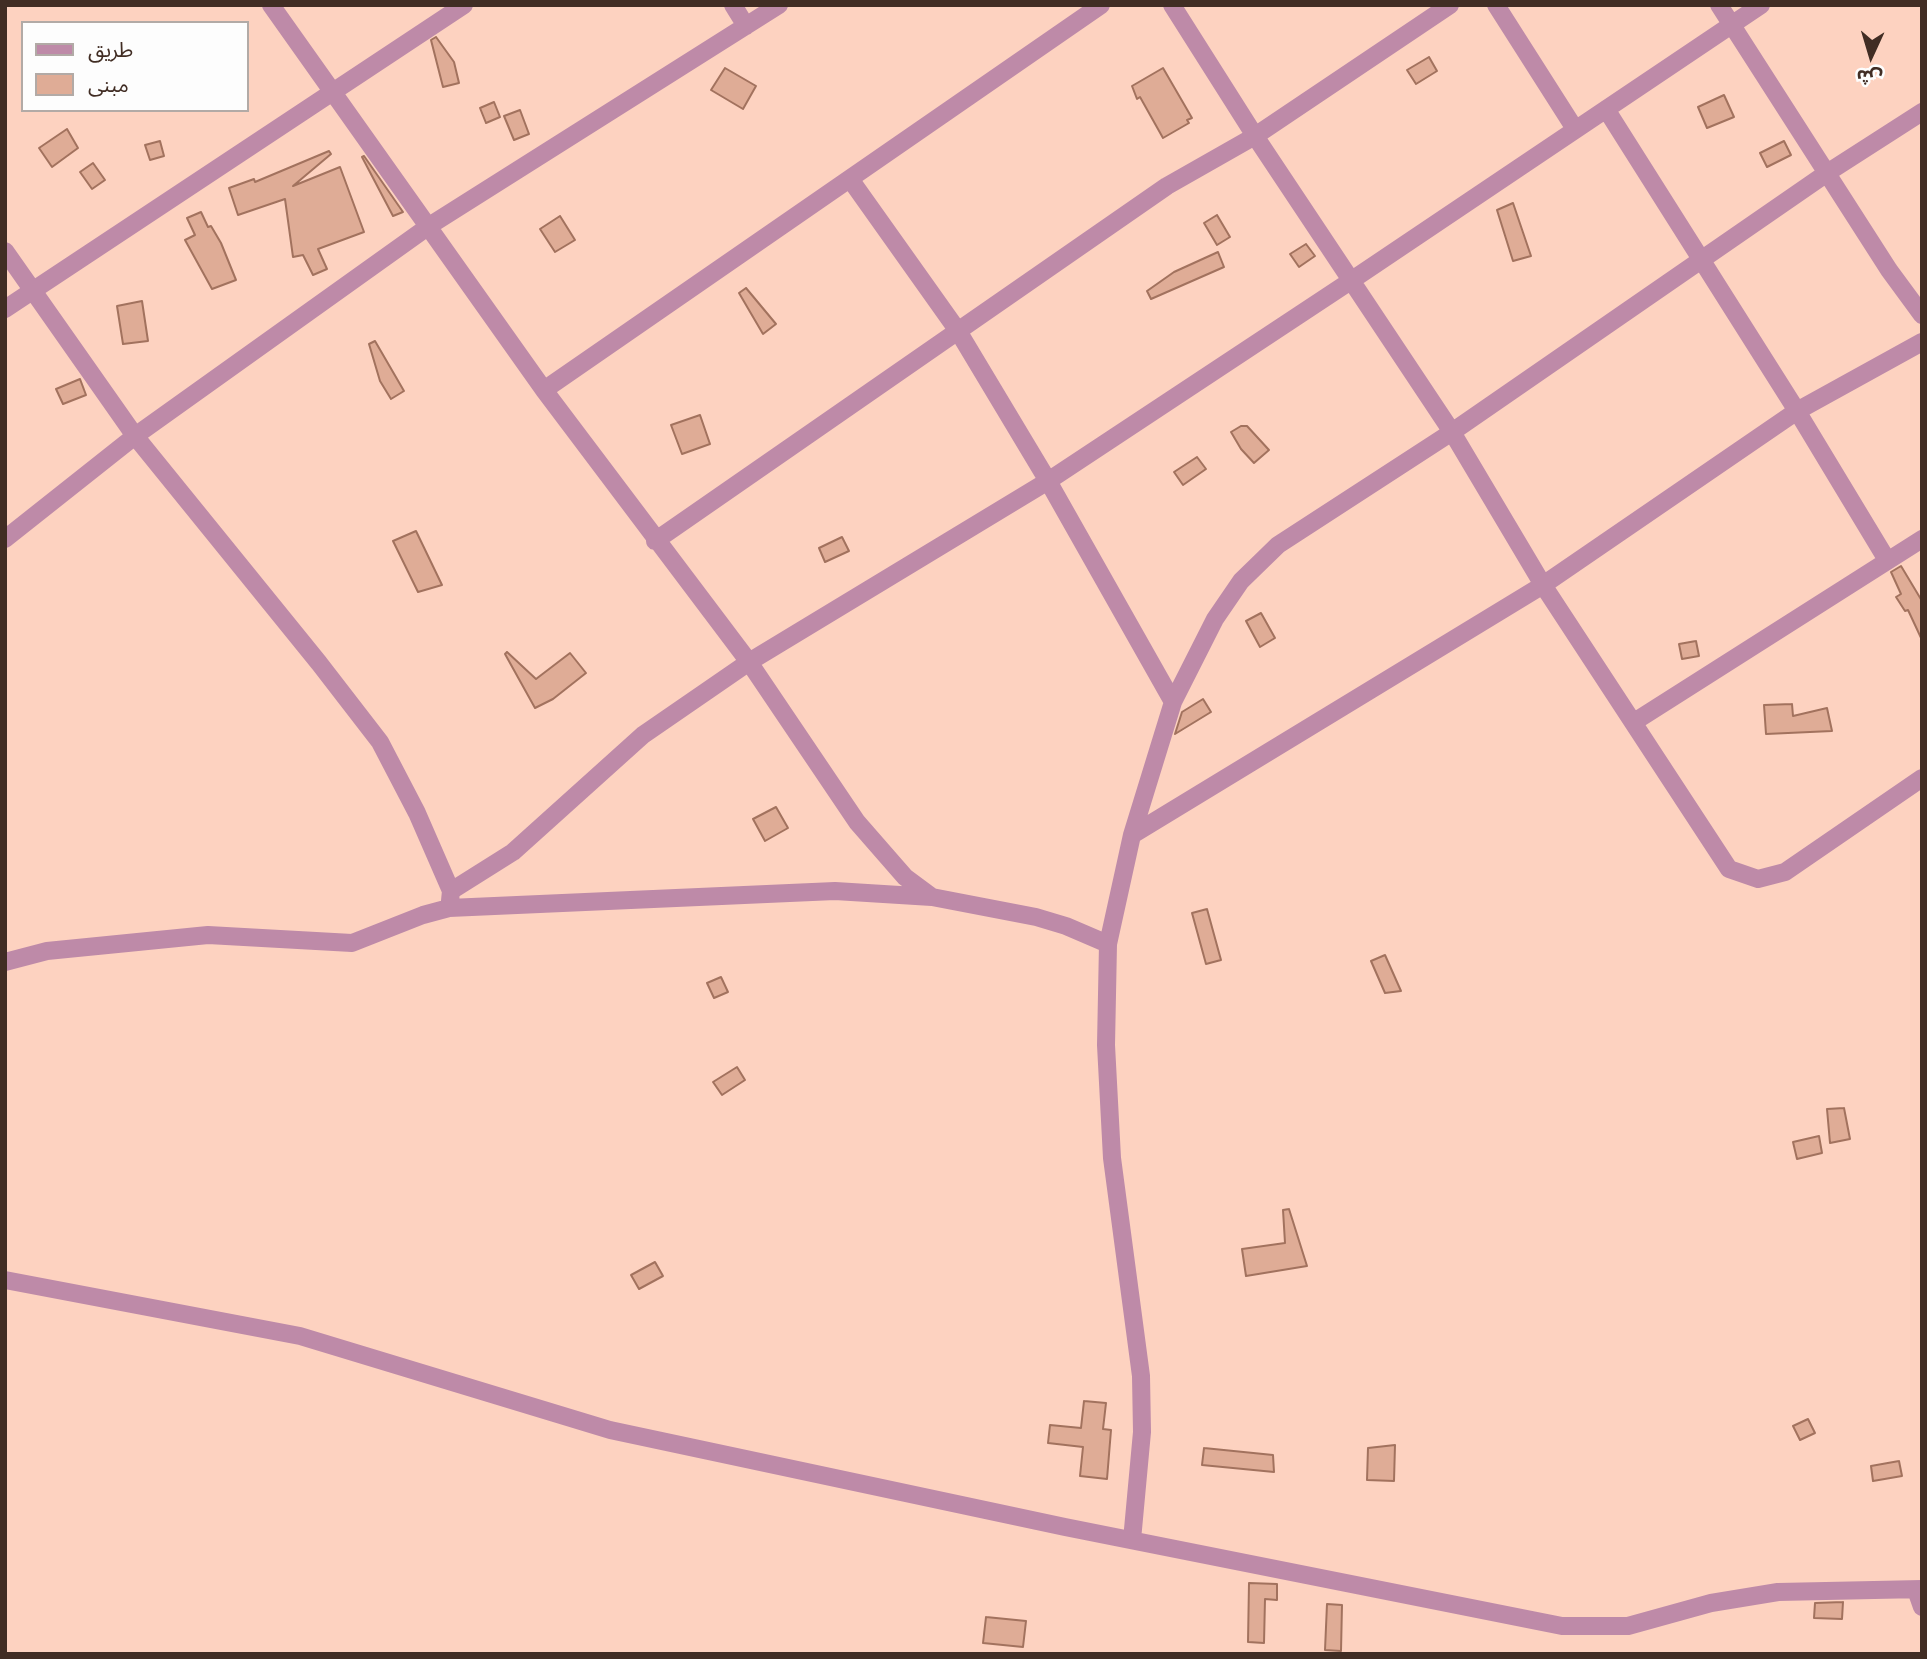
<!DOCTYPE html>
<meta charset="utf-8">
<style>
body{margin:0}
#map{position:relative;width:1927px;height:1659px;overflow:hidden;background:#fdd2c0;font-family:Montserrat,"Noto Sans Arabic",sans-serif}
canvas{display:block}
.frame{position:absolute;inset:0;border:7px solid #412d24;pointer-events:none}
.legend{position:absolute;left:21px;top:21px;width:228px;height:91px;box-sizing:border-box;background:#fdfdfd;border:2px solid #b2aaa6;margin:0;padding:9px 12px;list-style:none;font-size:21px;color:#412d24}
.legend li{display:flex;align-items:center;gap:14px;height:35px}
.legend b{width:35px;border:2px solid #b2aaa6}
.north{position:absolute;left:1836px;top:21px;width:70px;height:70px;-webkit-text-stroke:5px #fdfdfd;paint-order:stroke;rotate:184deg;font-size:19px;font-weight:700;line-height:28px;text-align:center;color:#412d24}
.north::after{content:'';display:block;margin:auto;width:24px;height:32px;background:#412d24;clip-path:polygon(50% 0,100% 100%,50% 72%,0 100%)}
</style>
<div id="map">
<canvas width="1927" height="1659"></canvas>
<div class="frame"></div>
<ul class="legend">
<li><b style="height:9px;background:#be8aa8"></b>طريق</li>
<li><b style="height:19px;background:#dfac96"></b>مبنى</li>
</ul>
<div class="north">ش</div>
</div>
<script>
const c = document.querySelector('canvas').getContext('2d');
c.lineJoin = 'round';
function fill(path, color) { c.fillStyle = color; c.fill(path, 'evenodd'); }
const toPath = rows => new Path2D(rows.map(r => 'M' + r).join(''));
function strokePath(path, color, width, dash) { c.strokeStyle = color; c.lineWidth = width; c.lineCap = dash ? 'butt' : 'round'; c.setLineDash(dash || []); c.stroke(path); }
const building = toPath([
 [436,37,454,62,459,83,443,87,431,40,436,37],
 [1429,57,1437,71,1416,84,1407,70,1429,57],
 [725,68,756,86,743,109,711,90,725,68],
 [1163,68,1192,118,1187,120,1189,123,1163,138,1140,97,1137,99,1132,86,1163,68],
 [1724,95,1734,117,1707,128,1698,107,1724,95],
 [494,102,500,117,486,123,480,108,494,102],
 [520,110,529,134,514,140,504,116,520,110],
 [67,129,78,148,52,167,39,148,67,129],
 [160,141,164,156,150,160,145,145,160,141],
 [1784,141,1791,155,1767,167,1760,153,1784,141],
 [329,151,331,154,293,186,340,167,364,232,318,249,327,269,313,275,303,255,293,257,285,199,238,215,229,188,254,179,255,182,329,151],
 [364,156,403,212,393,216,362,157,364,156],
 [93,163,105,180,92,189,80,172,93,163],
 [1513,203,1531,256,1513,261,1497,210,1513,203],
 [201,212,208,227,211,226,221,243,236,280,212,289,185,240,195,235,187,218,201,212],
 [1217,215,1230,237,1217,245,1204,223,1217,215],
 [560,216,575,240,555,252,540,229,560,216],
 [1306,244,1315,256,1299,267,1290,254,1306,244],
 [1218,252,1224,267,1151,299,1147,291,1174,272,1218,252],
 [746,288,776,324,763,334,739,293,746,288],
 [142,301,148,341,123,344,117,306,142,301],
 [375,341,404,391,391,399,380,381,369,344,375,341],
 [80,379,86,395,63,404,56,389,80,379],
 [700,415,710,444,682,454,671,425,700,415],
 [1241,426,1247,426,1269,450,1254,463,1241,449,1231,432,1241,426],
 [1197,457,1206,469,1183,485,1174,472,1197,457],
 [416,531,442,585,418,592,393,541,416,531],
 [842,537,849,551,825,562,819,548,842,537],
 [1901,566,1922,601,1922,640,1908,610,1905,611,1896,597,1901,594,1891,572,1901,566],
 [1261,613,1275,638,1260,647,1246,621,1261,613],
 [1696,641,1699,656,1682,659,1679,644,1696,641],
 [507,652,536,679,570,653,586,673,553,699,535,708,505,654,507,652],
 [1203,699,1211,712,1175,734,1182,712,1203,699],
 [1792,704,1793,716,1827,708,1832,731,1766,734,1764,705,1792,704],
 [776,807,788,828,765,841,753,819,776,807],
 [1207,909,1221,960,1206,964,1192,913,1207,909],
 [1385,955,1401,991,1385,993,1371,961,1385,955],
 [721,977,728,992,714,998,707,983,721,977],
 [737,1067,745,1080,722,1095,713,1082,737,1067],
 [1844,1108,1850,1139,1830,1143,1827,1109,1844,1108],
 [1819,1136,1822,1153,1797,1159,1793,1142,1819,1136],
 [1289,1209,1307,1266,1246,1276,1242,1249,1285,1243,1283,1210,1289,1209],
 [655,1262,663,1276,639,1289,631,1275,655,1262],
 [1084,1401,1106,1403,1103,1429,1111,1430,1107,1479,1080,1476,1083,1447,1048,1443,1050,1425,1081,1428,1084,1401],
 [1808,1419,1815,1433,1800,1440,1793,1426,1808,1419],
 [1395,1445,1394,1481,1367,1480,1368,1448,1395,1445],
 [1204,1448,1273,1455,1274,1472,1202,1465,1204,1448],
 [1899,1461,1902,1476,1873,1481,1871,1466,1899,1461],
 [1249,1583,1277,1584,1277,1600,1265,1599,1264,1643,1248,1642,1249,1583],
 [1843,1602,1842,1619,1814,1618,1815,1603,1843,1602],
 [1327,1604,1342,1605,1341,1651,1325,1650,1327,1604],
 [986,1617,1026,1621,1023,1647,983,1643,986,1617]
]);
fill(building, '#dfac96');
strokePath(building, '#a2725e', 2);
strokePath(toPath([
 [271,5,544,390,749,662,857,822,905,877,932,897],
 [733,5,746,26],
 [1172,5,1255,136,1452,432,1543,585,1729,869,1758,879,1785,872,1922,778],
 [1496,5,1575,129],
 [1719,5,1889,270,1922,315],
 [1606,109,1797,411,1887,560],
 [850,179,958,331,1048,481,1173,702],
 [5,251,135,436,319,663,380,742,417,813,451,891,450,901],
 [5,309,464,5],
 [544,390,1101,5],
 [5,539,135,436,429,226,779,5],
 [655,541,1167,186,1255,136,1450,5],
 [1634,722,1922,539],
 [1132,835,1543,585,1797,411,1922,342],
 [451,891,513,852,643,735,749,662,1048,481,1352,280,1761,5],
 [5,962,47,951,208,935,352,943,423,915,449,908,835,891,932,897,1036,917,1066,926,1108,944],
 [5,1280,300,1336,610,1430,1065,1527,1562,1626,1628,1626,1711,1603,1778,1592,1922,1589],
 [1132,1540,1142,1432,1141,1376,1112,1158,1106,1045,1108,944,1132,835,1173,702,1215,619,1241,581,1278,545,1452,432,1827,173,1922,112],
 [1916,1590,1922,1607]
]), '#be8aa8', 18);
</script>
